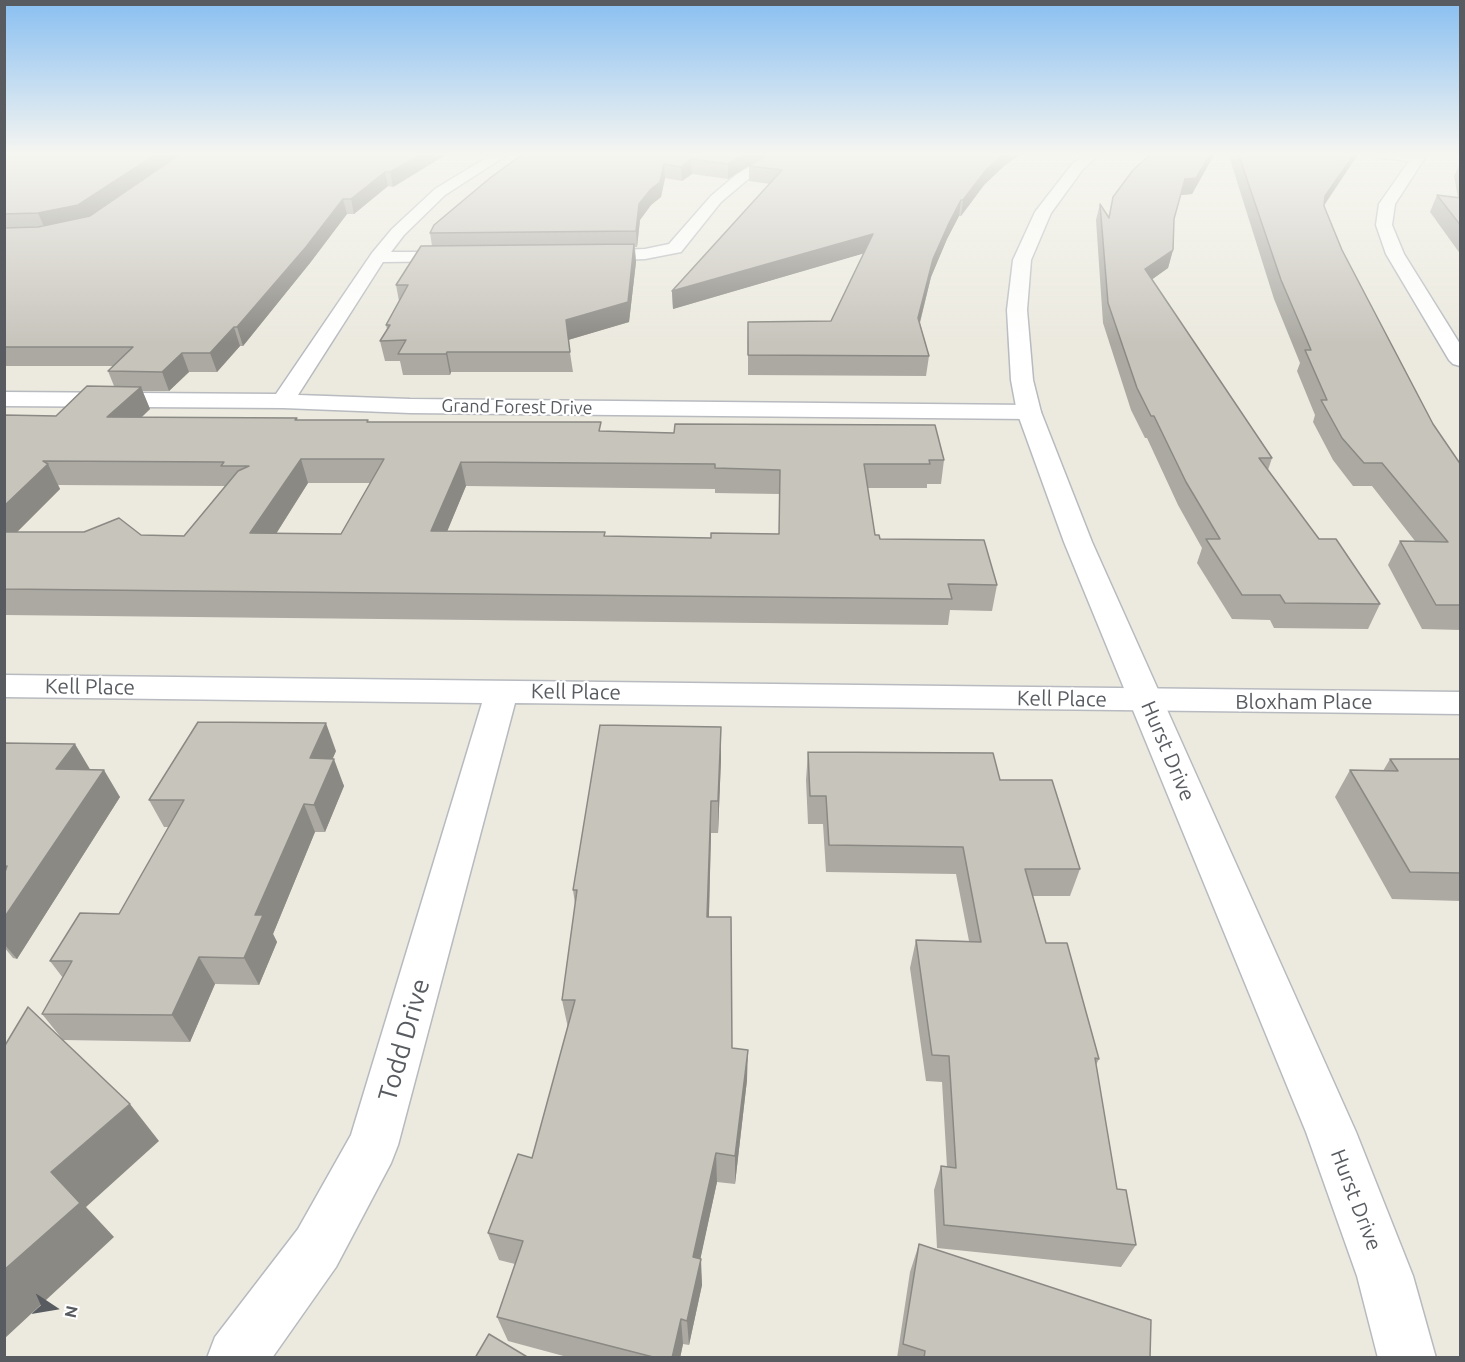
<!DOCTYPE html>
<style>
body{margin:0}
#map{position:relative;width:1465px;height:1362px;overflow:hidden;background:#eceadf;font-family:Ubuntu,sans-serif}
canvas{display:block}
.frame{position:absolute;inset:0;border:6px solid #585c61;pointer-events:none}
.north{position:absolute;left:24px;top:1278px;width:60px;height:60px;-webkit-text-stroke:4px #fff;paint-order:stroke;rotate:102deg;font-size:16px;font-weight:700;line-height:24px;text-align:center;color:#585c61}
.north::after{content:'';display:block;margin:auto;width:21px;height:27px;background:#585c61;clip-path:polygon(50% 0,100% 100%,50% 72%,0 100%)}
</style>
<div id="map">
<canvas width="1465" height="1362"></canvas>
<div class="frame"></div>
<div class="north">N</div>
</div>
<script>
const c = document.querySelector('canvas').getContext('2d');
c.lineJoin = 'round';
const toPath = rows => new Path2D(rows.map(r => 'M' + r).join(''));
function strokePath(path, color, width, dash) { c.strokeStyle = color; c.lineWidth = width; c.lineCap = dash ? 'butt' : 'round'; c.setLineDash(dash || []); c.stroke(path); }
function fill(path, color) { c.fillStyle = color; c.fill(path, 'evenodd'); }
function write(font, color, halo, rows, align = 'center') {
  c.font = font + ' Ubuntu,sans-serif'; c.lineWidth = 4.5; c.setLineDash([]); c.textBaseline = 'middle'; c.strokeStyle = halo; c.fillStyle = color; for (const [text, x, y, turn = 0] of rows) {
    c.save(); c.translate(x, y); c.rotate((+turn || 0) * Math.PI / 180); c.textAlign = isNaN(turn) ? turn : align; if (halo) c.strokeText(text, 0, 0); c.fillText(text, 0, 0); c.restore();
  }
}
const minor = toPath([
 [494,153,510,153,445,195,404,235,391,252,458,252,464,253,467,257,464,261,383,262,298,395,410,399,1029,405,1037,407,1041,412,1037,417,1029,419,410,413,283,408,4,406,4,392,276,394,372,253,392,229,435,189,494,153],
 [772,153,788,153,747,180,721,202,681,252,645,259,590,261,584,260,581,256,584,252,590,251,645,249,669,244,711,196,737,174,772,153],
 [1367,153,1428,153,1395,204,1392,225,1404,254,1460,344,1460,366,1453,364,1449,360,1386,254,1376,225,1379,204,1409,161,1374,157,1367,153],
 [4,675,1460,692,1460,714,515,703,398,1145,391,1163,336,1267,272,1358,207,1358,215,1337,298,1229,351,1135,482,703,4,697,4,675]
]);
const tertiary = toPath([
 [1087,153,1102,153,1083,169,1051,213,1031,260,1027,310,1033,380,1041,412,1092,542,1356,1132,1413,1276,1436,1358,1378,1358,1357,1276,1306,1132,1064,542,1017,412,1011,380,1007,310,1013,260,1035,212,1073,163,1087,153]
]);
strokePath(minor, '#b7babf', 3);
strokePath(tertiary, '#b7babf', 3);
fill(minor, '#fff');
fill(tertiary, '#fff');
fill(toPath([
 [4,153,449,153,393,187,388,186,354,214,347,214,310,263,243,346,240,346,217,372,189,372,169,391,142,391,150,409,142,417,297,418,297,420,368,420,368,422,602,431,944,460,941,484,927,484,927,488,867,488,875,535,880,539,997,585,992,611,950,610,948,625,4,615,4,415,56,416,114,386,108,371,113,366,4,366],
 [308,483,370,483,341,534,276,534],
 [58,485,225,486,184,536,17,532,60,489],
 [466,486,715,489,715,493,779,494,779,534,711,538,605,536,605,532,447,531],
 [524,153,769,153,728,179,692,174,682,181,665,178,661,197,651,205,640,220,637,247,635,247,636,262,629,322,568,340,573,372,451,372,450,375,403,375,400,361,385,361,380,341,387,329,386,325,399,301,396,285,432,246,430,233],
 [771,153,1022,153,1004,166,984,185,961,216,959,216,947,239,931,277,920,323,929,356,926,376,748,375,748,322,831,321,864,253,673,309,672,291,770,184,749,181,749,166],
 [1152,153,1215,153,1192,194,1181,195,1174,219,1173,250,1168,268,1151,280,1272,458,1268,470,1319,539,1380,604,1368,629,1274,628,1270,620,1232,619,1197,563,1202,548,1178,505,1147,438,1145,438,1131,410,1103,323,1096,220,1100,204,1109,216,1113,197],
 [1228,153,1359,153,1324,206,1342,250,1433,424,1461,465,1461,630,1422,629,1388,565,1400,541,1415,541,1372,486,1353,486,1333,460,1313,422,1315,415,1297,371,1300,363,1274,299],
 [1461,161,1461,255,1430,212,1437,195,1458,198,1454,176],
 [4,743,90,770,120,797,17,959,13,958,4,947],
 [336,751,332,759,344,786,325,832,315,832,273,934,277,942,259,985,215,984,190,1042,63,1040,42,1014,63,978,50,961,119,914,169,827,164,827,149,800],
 [808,752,1000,780,1080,869,1070,896,1033,896,1046,943,1099,1059,1096,1065,1117,1189,1136,1245,1121,1267,937,1248,934,1190,941,1166,947,1167,942,1082,926,1081,910,968,916,940,969,941,956,874,826,872,823,824,808,824,806,780],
 [721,759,718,833,711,833,709,917,732,1048,747,1080,735,1184,717,1182,700,1259,702,1285,689,1345,683,1344,680,1358,571,1358,508,1341,497,1317,515,1264,499,1260,488,1233,532,1158,568,1028,562,1000,575,904,573,890],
 [1390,759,1461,759,1461,901,1392,899,1335,797,1350,770,1383,771],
 [919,1244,1150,1358,897,1358,910,1272]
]), '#aba9a2');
fill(toPath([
 [158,153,183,153,84,220,45,229,38,213],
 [424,153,449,153,393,187,390,172],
 [746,153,769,153,728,179,728,164],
 [1005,153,1022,153,1004,166,984,185,961,216,963,200,986,170],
 [1211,153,1215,153,1192,194,1181,195,1185,179],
 [1355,153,1359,153,1319,212,1325,196],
 [691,159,692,174,682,181,681,167],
 [664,164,665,178,661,197,651,205,640,220,637,247,636,231,639,204],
 [385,172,388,186,354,214,351,199],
 [343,199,347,214,310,263,243,346,237,327],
 [961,200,959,216,947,239,931,277,916,337,918,318,933,259,949,223],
 [873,234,872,251,673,309,672,291],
 [634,244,636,262,629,322,568,340,566,320],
 [1173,250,1168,268,1140,288,1145,269],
 [234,327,240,346,217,372,210,353],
 [447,352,451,372,450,375,446,354],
 [182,353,189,372,169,391,162,372],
 [141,387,150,409,117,440,107,417],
 [301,459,308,483,260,559,250,533],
 [461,462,466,486,437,556,431,531],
 [48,464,60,489,4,545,4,506],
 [326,723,336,751,321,786,310,758],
 [721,727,721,759,718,833,718,801],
 [75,744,91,771,56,769],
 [334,759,344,786,325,832,314,805],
 [104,770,120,797,17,959,4,944,4,918],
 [711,801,711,833,708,949,707,917],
 [304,804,315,832,273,934,277,942,259,985,244,958,255,915],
 [199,957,215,984,190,1042,172,1015],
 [748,1050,747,1080,735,1184,735,1156],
 [130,1104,159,1141,86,1207,114,1237,4,1339,4,1270,51,1172],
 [716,1153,717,1182,695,1284,693,1257],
 [701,1259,702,1285,689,1345,687,1321],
 [681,1319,683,1344,680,1358,672,1358]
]), '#8b8984');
const building = toPath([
 [4,153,158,153,78,205,38,213,4,214,4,153],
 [182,153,424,153,390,172,385,172,351,199,343,199,306,247,237,327,234,327,210,353,182,353,162,372,108,371,133,347,4,347,4,228,38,227,90,216,182,153],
 [524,153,746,153,728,164,691,159,681,167,664,164,660,182,651,189,639,204,636,231,430,233,434,225,490,178,524,153],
 [771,153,1005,153,986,170,963,200,961,200,949,223,933,259,918,318,929,356,748,355,748,322,831,321,873,234,672,291,782,170,749,166,771,153],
 [1152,153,1211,153,1196,178,1185,179,1174,219,1173,250,1145,269,1272,458,1259,458,1319,539,1336,539,1380,604,1285,603,1280,595,1242,595,1206,539,1220,539,1186,482,1154,416,1151,416,1137,388,1108,303,1100,204,1109,218,1113,197,1133,170,1152,153],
 [1238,153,1355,153,1325,196,1324,206,1342,250,1433,424,1461,465,1461,605,1436,605,1400,541,1448,542,1382,463,1364,463,1342,438,1321,400,1327,400,1305,350,1311,350,1281,280,1238,153],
 [1437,195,1461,198,1461,226,1437,195],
 [634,244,628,302,566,320,570,352,447,352,446,354,398,354,406,340,380,341,390,325,386,325,408,285,396,285,421,246,634,244],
 [87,386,141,387,107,417,297,418,295,420,368,420,367,422,601,422,599,431,674,433,675,424,935,425,944,460,929,460,930,464,864,464,875,535,879,535,880,539,984,540,997,585,948,584,952,599,4,589,4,532,84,532,119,518,141,535,184,536,238,471,249,466,221,466,224,462,43,461,48,464,4,506,4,415,56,416,87,386],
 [301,459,384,459,341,534,250,533,301,459],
 [461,462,715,464,715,468,780,470,779,534,711,533,711,538,604,536,605,532,431,531,461,462],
 [198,722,326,723,310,758,334,759,314,805,304,804,255,915,263,915,244,958,199,957,172,1015,42,1014,72,961,50,961,80,913,119,914,184,800,149,800,198,722],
 [600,725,721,727,718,801,711,801,707,917,731,917,732,1048,748,1050,735,1156,716,1153,693,1257,701,1259,687,1321,681,1319,672,1358,657,1358,497,1317,523,1241,488,1233,518,1154,532,1158,575,1000,562,1000,577,890,573,890,600,725],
 [4,743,75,744,56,769,104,770,4,918,4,875,7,866,4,866,4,743],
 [808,752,993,753,1000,780,1052,780,1080,869,1025,869,1046,943,1067,943,1099,1059,1095,1058,1117,1189,1126,1190,1136,1245,944,1225,941,1166,956,1168,949,1056,932,1055,916,940,981,942,963,847,829,845,826,796,810,796,808,752],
 [1390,759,1461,759,1461,873,1410,872,1350,770,1398,771,1390,759],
 [28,1007,130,1104,51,1172,80,1203,4,1270,4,1047,28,1007],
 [919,1244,1151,1320,1150,1358,924,1358,925,1351,903,1344,919,1244],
 [489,1334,529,1358,475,1358,489,1334]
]);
fill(building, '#c7c4bc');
strokePath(building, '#8b8984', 1.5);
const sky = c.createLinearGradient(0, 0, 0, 343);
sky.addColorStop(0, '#89bff1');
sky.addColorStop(0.45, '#f6f6f1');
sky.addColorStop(1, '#f6f6f100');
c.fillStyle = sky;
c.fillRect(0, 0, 1465, 343);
write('18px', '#585c61', '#fff', [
 ["Grand Forest Drive",517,407,1]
]);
write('21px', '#585c61', '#fff', [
 ["Kell Place",90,687,1],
 ["Kell Place",576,692,1],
 ["Kell Place",1062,699,1],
 ["Bloxham Place",1304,702],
 ["Hurst Drive",1168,751,67],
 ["Hurst Drive",1356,1200,69]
]);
write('26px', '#585c61', '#fff', [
 ["Todd Drive",404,1040,-74]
]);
</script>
